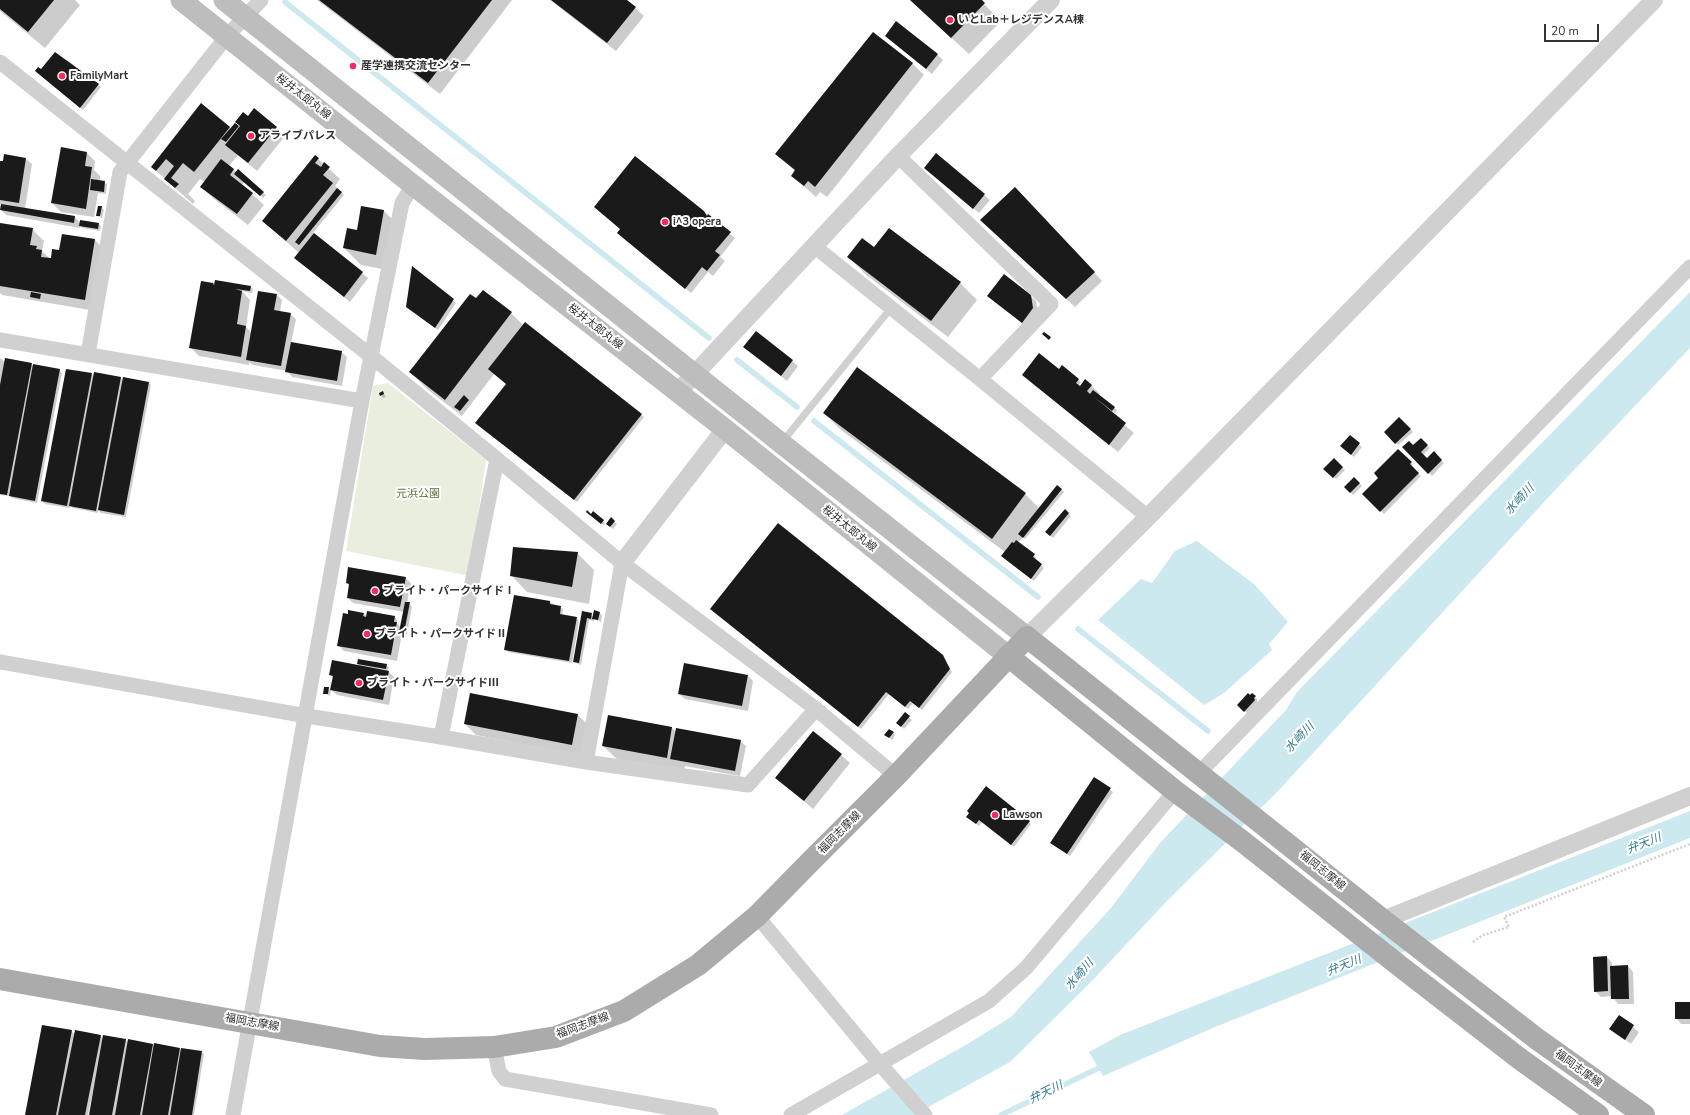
<!DOCTYPE html>
<meta charset="utf-8">
<style>
body{margin:0}
#map{position:relative;width:1690px;height:1115px;overflow:hidden;background:#fff;font-family:"Nunito Sans",sans-serif}
canvas{display:block}
.scale{position:absolute;left:1544px;top:24px;width:55px;height:18px;box-sizing:border-box;border:2px solid #333;border-top:0;padding-left:5px;font-size:12px;line-height:14px;white-space:nowrap;color:#333;-webkit-text-stroke:3px #fff;paint-order:stroke}
</style>
<div id="map">
<canvas width="1690" height="1115"></canvas>
<div class="scale">20 m</div>
</div>
<script>
const c = document.querySelector('canvas').getContext('2d');
c.lineJoin = 'round';
function fill(path, color) { c.fillStyle = color; c.fill(path, 'evenodd'); }
const toPath = rows => new Path2D(rows.map(r => 'M' + r).join(''));
function strokePath(path, color, width, dash) { c.strokeStyle = color; c.lineWidth = width; c.lineCap = dash ? 'butt' : 'round'; c.setLineDash(dash || []); c.stroke(path); }
function write(font, color, halo, rows, align = 'center') {
  c.font = font + ' "Nunito Sans","Noto Sans JP",sans-serif'; c.lineWidth = 4; c.setLineDash([]); c.textBaseline = 'middle'; c.strokeStyle = halo; c.fillStyle = color; for (const [text, x, y, turn = 0] of rows) {
    c.save(); c.translate(x, y); c.rotate((+turn || 0) * Math.PI / 180); c.textAlign = isNaN(turn) ? turn : align; if (halo) c.strokeText(text, 0, 0); c.fillText(text, 0, 0); c.restore();
  }
}
fill(toPath([
 [388,383,486,460,469,576,346,551,373,386]
]), '#e9eede');
fill(toPath([
 [1690,292,1690,348,1557,488,1279,790,1165,903,1090,983,1010,1062,914,1115,842,1115,969,1043,1011,1017,1111,908,1160,843,1286,710,1297,692],
 [1197,541,1255,585,1288,622,1269,644,1272,650,1224,693,1204,705,1098,620,1141,579,1152,583,1175,551],
 [1690,811,1690,838,1215,1027,1103,1076,1089,1052,1120,1035]
]), '#cce9f0');
fill(toPath([
 [0,0,75,0,80,5,45,48,0,11],
 [317,0,512,0,440,94],
 [550,0,626,0,644,16,616,51],
 [910,0,980,0,1001,21,969,54],
 [873,33,913,64,924,75,827,197,820,192,816,197,792,176,795,171,777,154],
 [886,36,937,54,943,60,932,74],
 [67,60,101,87,83,110,36,71],
 [201,105,231,129,235,124,240,128,254,110,285,136,257,171,238,155,229,166,266,195,263,198,245,181,242,185,264,205,248,225,213,198,201,187,205,182,200,179,188,194,195,201,193,204,152,167],
 [87,153,95,161,94,170,100,176,100,181,107,184,106,194,98,193,94,217,61,212,52,203],
 [5,155,26,159,32,164,25,209,75,217,80,223,99,224,101,226,100,231,83,228,80,226,80,228,6,215,1,210,2,204,0,204,0,162,4,163],
 [315,156,340,179,335,186,344,195,313,233,368,278,350,302,301,263,299,253,263,221],
 [931,173,984,195,990,200,979,213],
 [1024,197,1102,281,1075,307,990,229],
 [101,207,104,210,102,218,97,216],
 [362,207,384,211,401,228,393,271,361,265,344,248,357,231],
 [703,211,735,238,720,257,725,261,713,276,708,272,691,293,624,238,621,229],
 [0,225,32,229,44,241,42,251,50,259,60,251,95,240,106,252,96,311,2,295,0,293],
 [874,249,960,283,977,300,948,337,865,274,849,257],
 [412,268,456,303,438,330,407,307],
 [214,286,250,287,253,289,252,293,242,291,250,300,246,327,252,333,277,295,282,300,280,312,290,314,296,319,291,343,341,352,347,357,342,386,292,377,287,371,253,365,249,362,249,365,199,356,190,347],
 [1030,296,1036,301,1038,314,1028,328,994,301],
 [511,313,524,326,644,417,577,502,479,425,507,384,494,374,462,416,427,389,410,372],
 [745,347,792,361,798,366,787,381],
 [0,358,5,362,31,364,34,367,59,370,62,373,37,503,12,498,10,496,0,495],
 [92,374,94,377,120,378,123,381,149,383,151,385,126,517,101,513,98,510,98,513,73,508,70,506,70,508,45,504,42,501],
 [1064,375,1078,379,1081,382,1078,386,1080,387,1091,385,1100,394,1099,395,1117,410,1115,413,1097,398,1095,400,1134,433,1118,452,1032,383],
 [383,392,386,397,383,398,381,395],
 [824,413,1025,494,1039,508,1061,489,1064,492,1025,539,1023,537,1018,543,1034,555,1036,558,1035,560,1044,568,1034,581,1005,559,1005,552,841,430],
 [1399,418,1413,432,1398,445,1385,432],
 [1350,436,1362,447,1354,457,1344,449],
 [1420,439,1430,448,1423,455,1427,459,1434,453,1444,463,1432,476,1404,447,1413,446],
 [1398,450,1413,465,1411,467,1421,476,1384,514,1364,494,1379,478],
 [1334,459,1345,470,1336,479,1325,469],
 [1354,478,1362,486,1353,495,1345,487],
 [1065,510,1071,516,1053,538,1049,535],
 [589,514,603,521,605,523,604,525],
 [611,519,617,524,613,529,607,524],
 [577,553,594,570,589,604,527,592,511,575],
 [405,578,411,583,407,603,412,606,407,635,402,633,397,661,344,651,339,646,364,613,367,617,368,612,395,617,397,620,397,623,401,628,404,612,353,603,348,598,350,586,347,583],
 [550,602,563,609,562,616,576,618,579,621,572,663,508,652,506,650],
 [713,611,942,656,952,672,922,710,913,703,908,709,889,694,861,729],
 [583,612,594,617,599,613,602,615,601,622,594,619,594,621,589,620,581,665,574,662],
 [358,664,386,665,389,667,388,671,394,677,389,705,337,695,331,690,333,678,330,675,361,667],
 [748,676,753,681,748,711,685,699,679,694],
 [328,688,331,691,330,696,324,693],
 [1252,694,1257,699,1257,703,1247,713,1238,705],
 [905,714,912,720,904,729,898,723],
 [578,715,589,726,584,756,476,735,465,724],
 [609,716,672,728,676,732,740,741,746,746,740,776,685,766,683,774,620,762,603,746],
 [814,732,850,763,813,809,776,778],
 [893,733,895,735,892,740,888,737],
 [1094,778,1113,792,1070,856,1054,845],
 [970,819,1029,822,1031,824,1014,847,982,822,979,826],
 [1607,957,1612,963,1612,967,1628,966,1633,972,1634,1004,1618,1004,1612,996,1601,997,1595,991],
 [1690,1003,1690,1024,1681,1024,1676,1018],
 [1619,1016,1639,1032,1631,1044,1610,1029],
 [71,1031,75,1035,100,1036,104,1039,125,1040,129,1043,153,1045,155,1046,179,1049,182,1051,202,1052,204,1054,194,1115,90,1115,94,1092,93,1092,88,1115,26,1115]
]), '#0003');
strokePath(toPath([
 [285,2,709,338],
 [737,360,797,407],
 [814,421,1038,597],
 [1078,629,1208,731],
 [1001,1115,1105,1065]
]), '#cce9f0', 5.5);
fill(toPath([
 [0,0,54,0,28,32,0,9],
 [319,0,492,0,428,83],
 [551,0,627,0,636,7,607,43],
 [910,0,982,0,985,3,951,38],
 [896,21,938,54,926,69,885,36],
 [873,32,913,63,815,187,808,181,804,186,791,176,795,170,775,154],
 [55,52,99,84,80,108,35,71,38,67,41,69],
 [201,103,230,127,194,172,183,163,171,178,179,184,175,188,164,179,174,166,166,159,156,171,151,167],
 [254,108,277,127,248,163,225,145,240,126,235,122,243,112,248,116],
 [235,123,239,126,226,142,221,139],
 [61,147,87,152,85,166,92,167,86,209,51,203],
 [936,153,985,194,973,209,924,168],
 [4,154,26,158,19,203,0,200,0,161,3,161],
 [315,155,319,158,315,163,321,167,324,162,330,167,323,175,333,183,286,241,262,221],
 [635,156,704,211,707,216,708,214,731,232,715,251,720,255,707,271,702,267,685,289,617,233,620,229,594,207],
 [221,159,234,169,230,175,253,193,237,214,200,187],
 [238,169,264,192,260,196,234,174],
 [91,179,105,181,104,192,90,190],
 [1015,187,1095,272,1066,299,980,220],
 [337,188,342,192,299,245,295,242],
 [1,204,75,216,74,223,0,210],
 [98,206,102,206,100,216,96,216],
 [361,206,384,210,376,255,343,248,347,228,357,230],
 [80,220,99,223,98,229,79,226],
 [0,223,33,228,30,245,37,246,36,249,42,250,41,257,51,258,52,249,59,250,62,234,95,239,85,300,0,286],
 [889,228,961,282,931,321,847,257,862,238,874,247],
 [314,233,363,272,344,297,294,258],
 [412,266,454,299,435,328,406,307],
 [1004,274,1031,295,1033,308,1022,323,987,296],
 [215,280,251,286,250,291,235,289,242,291,237,324,246,326,241,357,189,348,201,281,213,283,214,285],
 [483,290,512,312,445,400,409,372,470,294,476,298],
 [258,291,277,294,274,310,291,313,281,366,246,360],
 [31,292,41,294,40,299,30,297],
 [525,322,642,414,574,500,475,423,506,384,488,369],
 [756,331,793,360,781,376,743,347],
 [1044,332,1051,337,1049,340,1042,334],
 [291,342,342,351,337,381,285,372],
 [1039,353,1059,369,1062,365,1079,379,1076,383,1080,386,1085,379,1092,385,1087,391,1090,394,1093,390,1115,407,1112,411,1094,397,1126,423,1109,445,1022,375],
 [5,358,32,363,7,495,0,494,0,385],
 [33,364,60,369,35,501,9,496],
 [857,367,1026,493,992,539,823,413],
 [66,369,92,373,67,506,41,501],
 [94,372,121,377,96,511,69,506],
 [123,377,149,382,124,515,98,510],
 [383,391,384,394,380,396,379,393],
 [464,395,469,400,460,411,454,407],
 [1399,417,1411,429,1395,444,1384,432],
 [1350,435,1360,443,1351,455,1340,446],
 [1421,438,1428,445,1421,452,1427,458,1434,451,1442,460,1428,474,1402,447,1409,441,1413,445],
 [1398,449,1412,462,1410,464,1419,473,1380,512,1362,494,1378,478,1374,473],
 [1334,458,1343,467,1333,478,1323,469],
 [1354,477,1360,483,1350,493,1344,487],
 [1057,485,1062,489,1023,538,1018,534],
 [1065,509,1069,513,1050,536,1045,532],
 [587,510,591,514,593,511,604,520,601,524,586,512],
 [611,517,615,521,610,527,606,524],
 [778,523,943,655,950,669,919,708,910,701,905,707,886,692,858,727,710,609],
 [1016,540,1035,554,1033,557,1042,564,1031,579,1001,556,1012,542,1014,543],
 [513,547,578,552,572,587,510,576],
 [348,567,406,577,400,607,347,598,349,584,346,583],
 [514,595,550,601,550,604,561,606,560,614,577,617,569,661,504,650],
 [405,602,410,602,404,633,399,632],
 [348,610,364,613,363,616,366,617,367,611,395,616,394,622,397,622,391,655,337,646,343,613,348,614],
 [594,610,600,612,598,620,592,619],
 [582,611,592,613,591,619,587,618,579,663,573,662],
 [358,659,387,664,386,669,357,664],
 [332,660,389,671,383,700,330,690,333,676,329,675],
 [684,663,748,675,742,706,678,694],
 [324,687,329,687,328,694,323,694],
 [470,693,578,714,572,745,464,724],
 [1248,693,1250,695,1252,693,1256,696,1254,698,1255,700,1244,712,1237,705],
 [905,712,910,716,901,727,896,723],
 [608,715,672,727,667,758,602,746],
 [676,728,741,740,735,771,670,759],
 [889,729,894,732,889,738,884,735],
 [813,731,842,754,804,801,775,778],
 [1094,777,1111,788,1067,854,1050,843],
 [986,786,1030,821,1011,845,979,820,976,824,966,817,969,813,967,811],
 [1607,956,1608,991,1594,992,1593,957],
 [1628,965,1629,999,1611,999,1610,966],
 [1675,1002,1690,1002,1690,1019,1675,1019],
 [1619,1015,1634,1025,1625,1040,1609,1029],
 [42,1025,72,1030,56,1115,25,1115],
 [75,1030,101,1035,85,1115,58,1115],
 [103,1035,126,1039,112,1115,89,1115],
 [128,1039,153,1044,140,1115,115,1115],
 [154,1043,180,1048,168,1115,142,1115],
 [181,1048,202,1051,192,1115,170,1115]
]), '#1a1a1a');
strokePath(toPath([
 [1473,942,1483,935,1509,927,1504,917,1690,844]
]), '#d0d0d0', 2.5, [2, 2]);
strokePath(toPath([
 [783,441,891,308]
]), '#d0d0d0', 7);
strokePath(toPath([
 [0,62,372,357,497,459,622,563,586,762,441,737,497,459],
 [814,246,980,379,1051,304,898,156],
 [0,340,362,401],
 [88,354,120,172,227,36,261,0],
 [980,379,1148,517],
 [622,563,816,709,896,776],
 [0,662,307,716,441,737],
 [586,762,748,785,816,709],
 [1199,773,1690,267],
 [757,916,879,1063,925,1115],
 [494,1047,499,1071,505,1079,711,1115],
 [233,1115,362,401,402,203,413,185],
 [791,1115,989,1001,1026,968,1175,791]
]), '#d0d0d0', 15);
strokePath(toPath([
 [678,392,898,156,1051,0],
 [622,563,725,429],
 [1027,637,1148,517,1654,0],
 [1383,920,1690,796]
]), '#d0d0d0', 18);
strokePath(toPath([
 [181,0,413,185,725,429,1008,656],
 [224,0,781,443,1027,637]
]), '#bdbdbd', 21);
strokePath(toPath([
 [1008,656,1175,791,1242,841,1401,967,1520,1059,1598,1115],
 [0,979,380,1046,425,1049,494,1047,556,1037,624,1011,698,965,757,916,811,861,896,776,1027,637,1383,920,1537,1039,1644,1115]
]), '#ababab', 22);
for (const [x, y, r, color] of [
 [950,20,4,"#f42b5f"],
 [353,66,4,"#f42b5f"],
 [62,76,4,"#f42b5f"],
 [251,136,4,"#f42b5f"],
 [665,222,4,"#f42b5f"],
 [375,591,4,"#f42b5f"],
 [367,634,4,"#f42b5f"],
 [359,683,4,"#f42b5f"],
 [995,815,4,"#f42b5f"]
]) { const dot = new Path2D(); dot.arc(x, y, r, 0, 2 * Math.PI); c.fillStyle = color; c.fill(dot); strokePath(dot, '#fff', 1.5); }
write('bold 11px', '#333', '#fff', [
 ["いとLab＋レジデンスA棟",958,20],
 ["産学連携交流センター",361,66],
 ["FamilyMart",70,76],
 ["アライブパレス",259,136],
 ["i^3 opera",673,222],
 ["ブライト・パークサイドⅠ",383,591],
 ["ブライト・パークサイドⅡ",375,634],
 ["ブライト・パークサイドⅢ",367,683],
 ["Lawson",1003,815]
], 'left');
write('11px', '#333', '#fff', [
 ["桜井太郎丸線",303,97,38],
 ["桜井太郎丸線",595,327,38],
 ["桜井太郎丸線",849,529,39],
 ["福岡志摩線",840,833,-45],
 ["福岡志摩線",1322,871,39],
 ["福岡志摩線",252,1023,10],
 ["福岡志摩線",583,1026,-20],
 ["福岡志摩線",1578,1069,36]
]);
write('11px', '#60743b', '#fff', [
 ["元浜公園",418,494]
]);
write('italic 12px', '#347d90', '#fff', [
 ["水崎川",1520,500,-47],
 ["水崎川",1300,738,-47],
 ["弁天川",1644,844,-22],
 ["弁天川",1344,966,-22],
 ["水崎川",1080,975,-49],
 ["弁天川",1046,1093,-26]
]);
</script>
